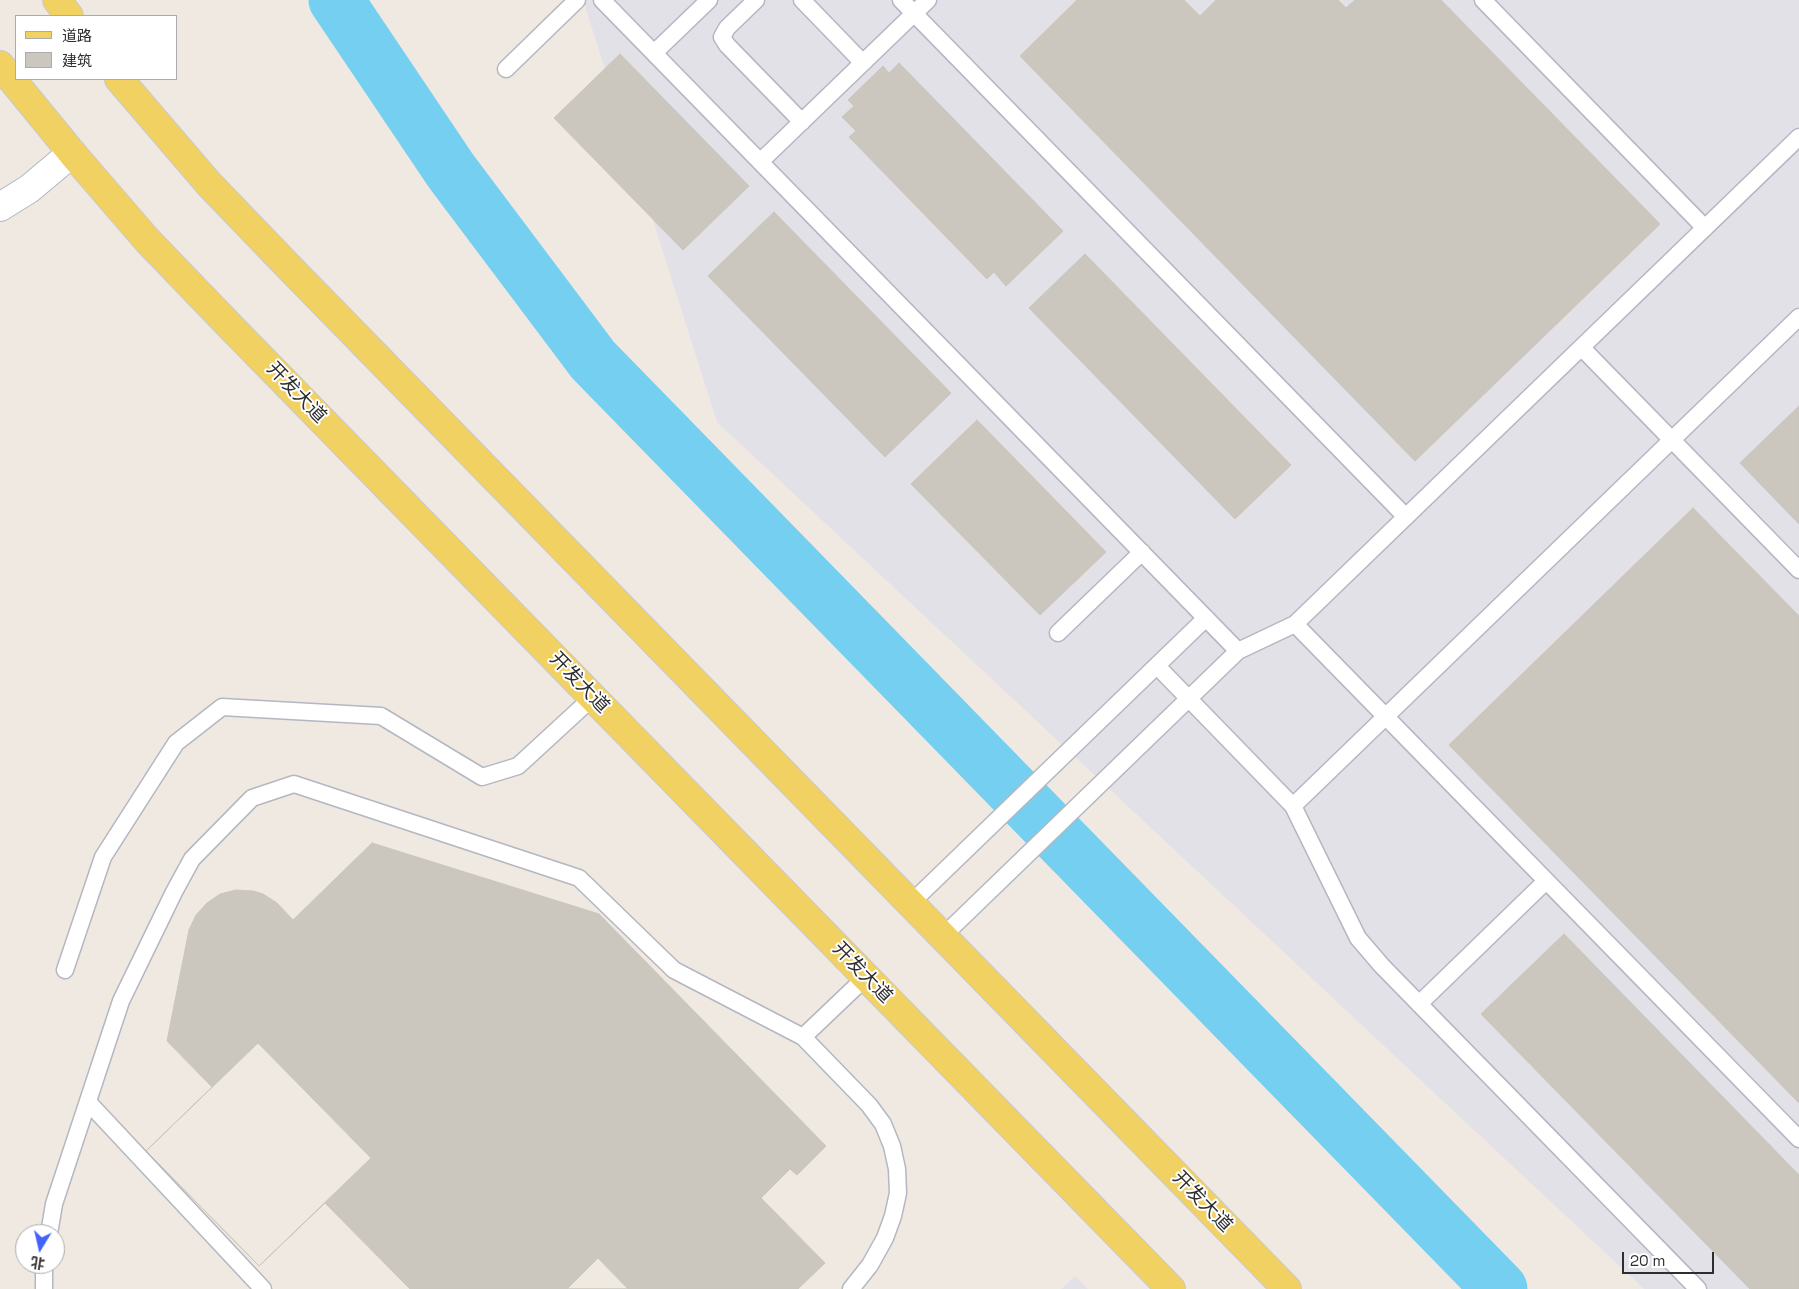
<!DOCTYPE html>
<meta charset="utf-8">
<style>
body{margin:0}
#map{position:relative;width:1799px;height:1289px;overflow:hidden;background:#efe9e1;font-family:"Space Grotesk","Noto Sans SC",sans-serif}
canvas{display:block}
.legend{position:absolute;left:15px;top:15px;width:162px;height:65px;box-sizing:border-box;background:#fff;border:1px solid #ababab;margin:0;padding:6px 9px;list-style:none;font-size:15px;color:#2e2e2e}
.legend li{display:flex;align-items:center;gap:10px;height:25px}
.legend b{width:25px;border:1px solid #ababab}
.north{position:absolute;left:15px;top:1224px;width:50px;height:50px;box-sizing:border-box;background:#fff;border:1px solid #ababab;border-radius:50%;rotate:189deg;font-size:14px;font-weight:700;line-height:20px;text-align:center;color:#2e2e2e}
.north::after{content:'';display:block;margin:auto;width:18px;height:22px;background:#4264fb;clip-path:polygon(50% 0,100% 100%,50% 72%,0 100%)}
.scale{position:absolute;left:1622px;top:1252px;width:92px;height:22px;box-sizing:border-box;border:2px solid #2e2e2e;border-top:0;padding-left:6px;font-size:15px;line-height:18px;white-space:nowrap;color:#2e2e2e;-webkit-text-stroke:4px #fff;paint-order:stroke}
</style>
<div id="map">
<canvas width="1799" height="1289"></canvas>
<ul class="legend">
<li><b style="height:6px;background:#f2d163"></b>道路</li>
<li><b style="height:14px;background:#cbc7bf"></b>建筑</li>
</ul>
<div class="north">北</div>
<div class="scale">20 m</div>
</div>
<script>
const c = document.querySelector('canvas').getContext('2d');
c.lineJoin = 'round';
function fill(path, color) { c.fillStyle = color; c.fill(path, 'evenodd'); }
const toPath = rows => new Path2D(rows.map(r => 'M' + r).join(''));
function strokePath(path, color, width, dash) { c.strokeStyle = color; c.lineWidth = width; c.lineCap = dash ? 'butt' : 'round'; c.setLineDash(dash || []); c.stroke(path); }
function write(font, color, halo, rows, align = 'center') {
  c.font = font + ' "Space Grotesk","Noto Sans SC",sans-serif'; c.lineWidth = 4; c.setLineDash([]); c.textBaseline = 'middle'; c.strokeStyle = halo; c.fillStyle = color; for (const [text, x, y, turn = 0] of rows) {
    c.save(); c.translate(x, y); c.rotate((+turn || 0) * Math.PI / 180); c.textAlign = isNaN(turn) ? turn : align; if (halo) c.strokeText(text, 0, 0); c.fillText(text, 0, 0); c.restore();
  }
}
fill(toPath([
 [583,0,1799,0,1799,1289,1644,1289,717,422],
 [1075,1276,1088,1289,1061,1289]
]), '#e3e1e8');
strokePath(toPath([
 [336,0,451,171,593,360,1500,1289]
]), '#75cff0', 55);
const building = toPath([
 [1077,0,1184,0,1200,16,1216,0,1338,0,1346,8,1355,0,1441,0,1660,224,1415,461,1020,56,1077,0],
 [620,54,749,186,683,250,554,118,620,54],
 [899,63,1063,231,1006,286,994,272,987,279,849,137,856,131,842,117,854,106,848,100,883,66,889,73,899,63],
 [774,212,951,393,885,457,708,276,774,212],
 [1085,254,1291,465,1235,519,1029,308,1085,254],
 [1799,406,1799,524,1740,463,1799,406],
 [977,420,1106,552,1040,615,911,484,977,420],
 [1693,508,1799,616,1799,1103,1449,745,1693,508],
 [372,843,599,914,826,1146,797,1175,790,1169,761,1198,825,1263,798,1289,410,1289,325,1203,259,1266,146,1151,212,1087,167,1041,189,930,196,915,207,903,220,894,236,890,253,891,263,894,277,903,293,920,372,843],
 [1564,934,1799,1175,1799,1289,1750,1289,1481,1014,1564,934],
 [258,1043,371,1158,259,1266,146,1151,258,1043],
 [598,1258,628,1289,567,1289,598,1258]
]);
fill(building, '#cbc7bf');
strokePath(building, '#cbc5ba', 1);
const lane = toPath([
 [602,0,1238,651,1295,624,1799,137],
 [756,0,727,28,722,37,727,45,802,122],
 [802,0,863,63],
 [901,0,1406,517],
 [1483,0,1705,228],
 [654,53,709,0],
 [506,69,577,0],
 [760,162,928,0],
 [1582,348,1799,570],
 [1295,624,1799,1139],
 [1058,633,1142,552],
 [1157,666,1293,806,1358,938,1382,966,1698,1289],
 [1293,806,1799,317],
 [910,904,1206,618],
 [942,937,1238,651],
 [65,970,103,857,176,743,222,707,381,716,482,777,518,766,593,697],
 [1419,1004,1546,881],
 [88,1102,263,1289],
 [49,1234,54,1204,121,1001,174,892,192,859,252,798,294,784,579,878,674,970,803,1037],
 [44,1264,44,1289],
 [851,1289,870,1265,885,1238,893,1216,898,1193,897,1169,892,1146,883,1124,869,1105,803,1037,866,977]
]);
const street = toPath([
 [0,207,29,189,72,153]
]);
const primary = toPath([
 [57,0,69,16],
 [0,65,72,153,147,240,226,322,1171,1289],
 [119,79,209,184,287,265,1287,1289]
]);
strokePath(lane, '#b4b7c1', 19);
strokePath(street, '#b4b7c1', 30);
strokePath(primary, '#c9c9c9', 30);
strokePath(lane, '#fff', 16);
strokePath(street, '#fff', 28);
strokePath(primary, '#f2d163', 28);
write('19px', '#2e2e2e', '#fff', [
 ["开发大道",296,393,46],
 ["开发大道",579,683,46],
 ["开发大道",862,973,46],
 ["开发大道",1202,1202,46]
]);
</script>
